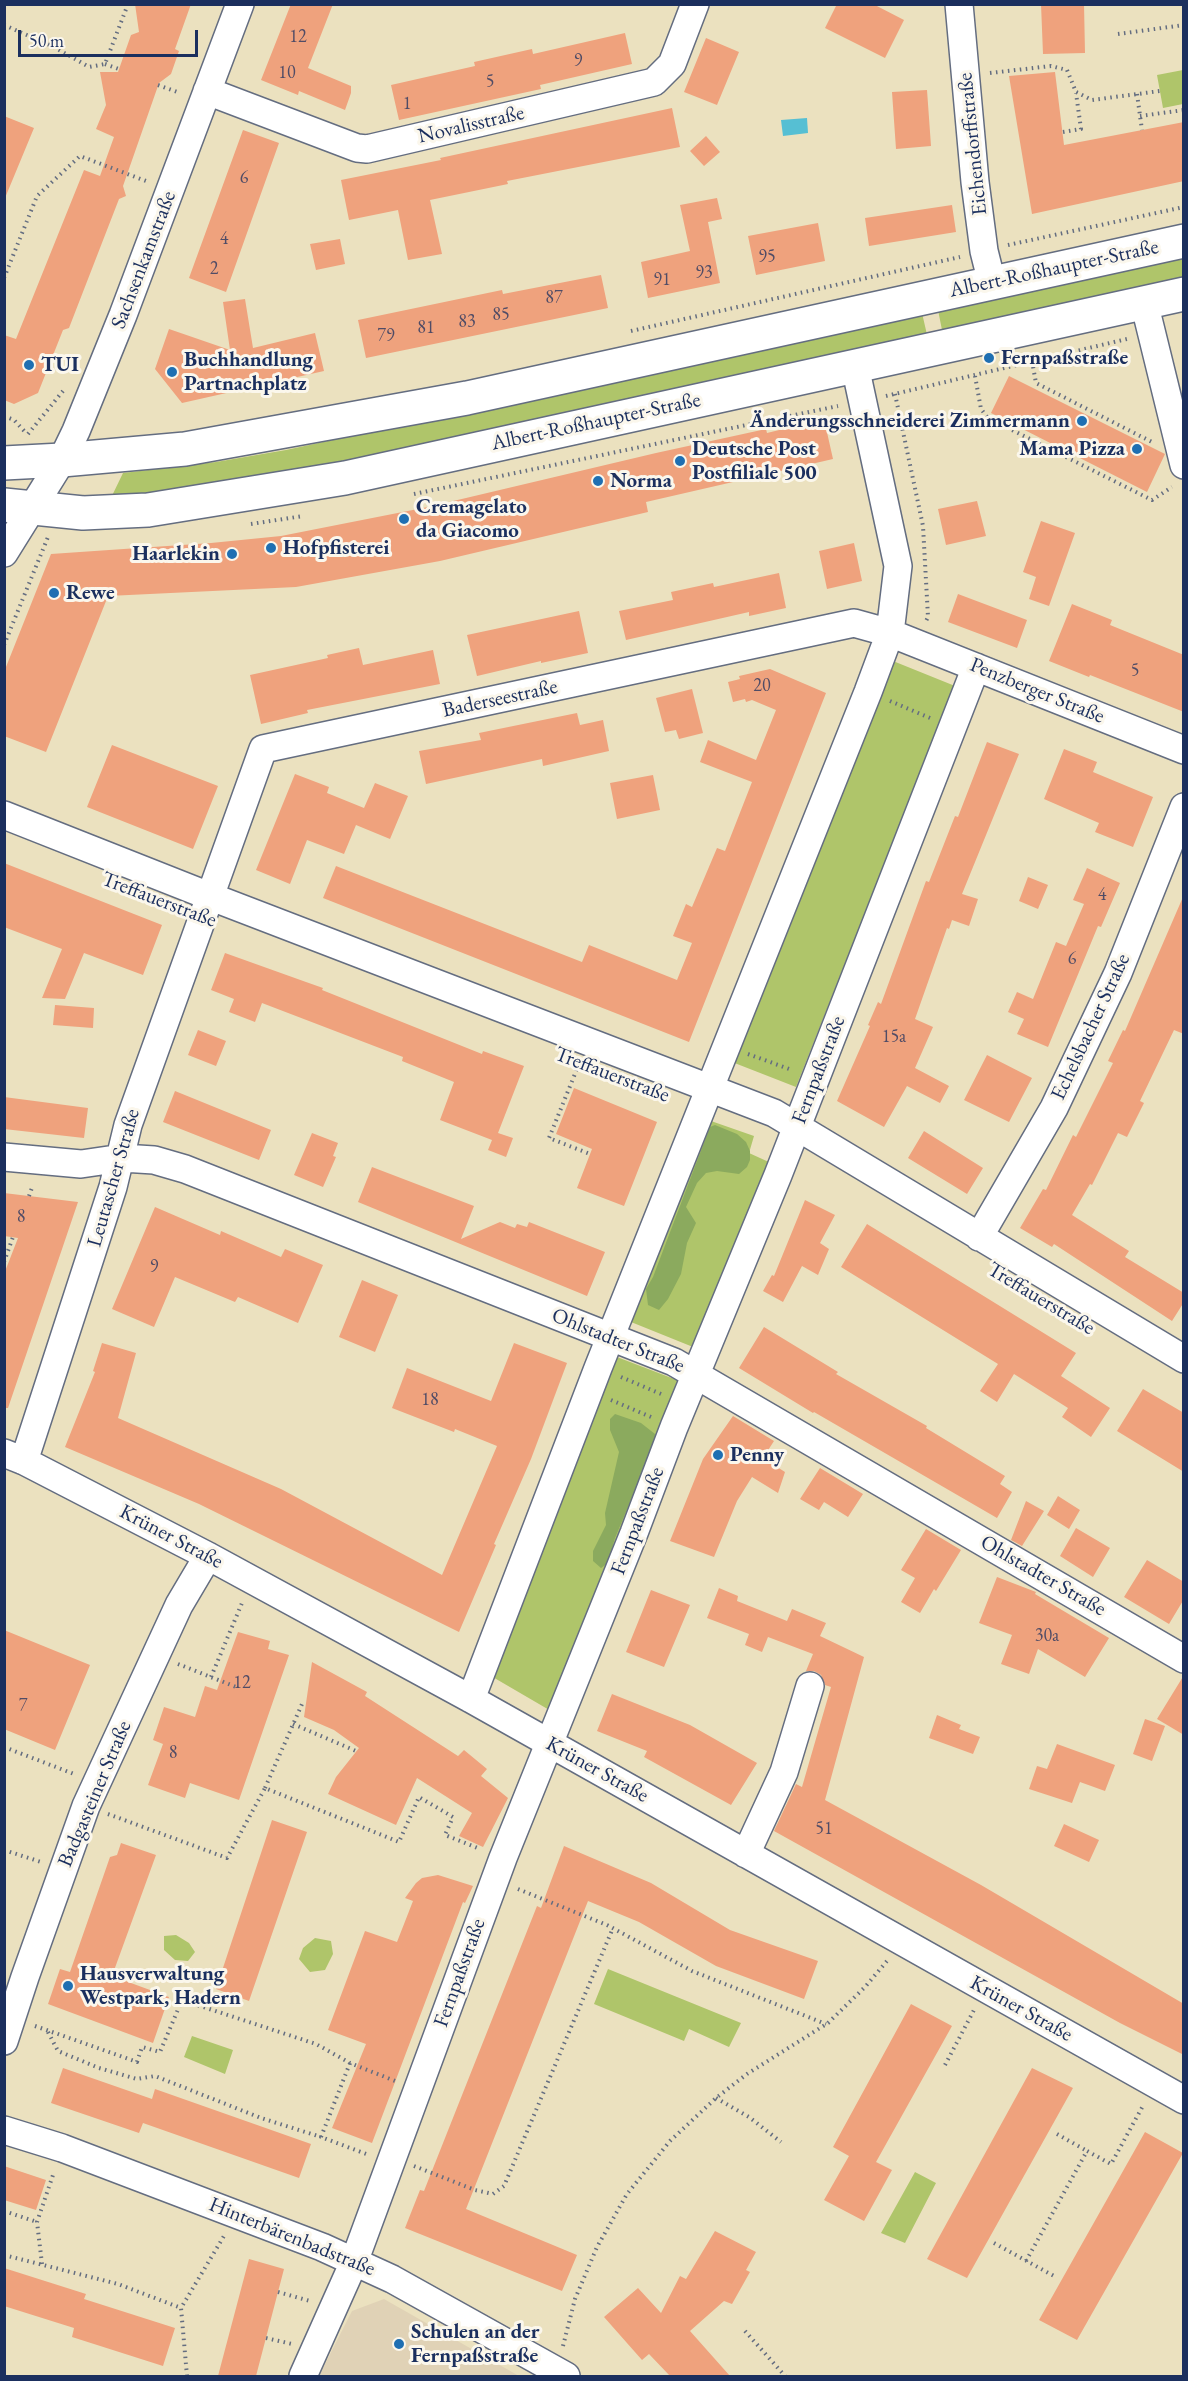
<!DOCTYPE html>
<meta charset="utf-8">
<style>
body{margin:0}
#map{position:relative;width:1188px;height:2381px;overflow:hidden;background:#ebe1bf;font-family:"EB Garamond",serif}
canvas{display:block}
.frame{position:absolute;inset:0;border:6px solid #1b2f5e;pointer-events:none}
.scale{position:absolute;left:18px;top:30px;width:180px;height:27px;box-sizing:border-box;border:3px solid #1b2f5e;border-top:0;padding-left:8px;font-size:18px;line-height:21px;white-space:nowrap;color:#1b2f5e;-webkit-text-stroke:4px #fbf7ec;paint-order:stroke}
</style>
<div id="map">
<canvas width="1188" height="2381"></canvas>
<div class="frame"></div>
<div class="scale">50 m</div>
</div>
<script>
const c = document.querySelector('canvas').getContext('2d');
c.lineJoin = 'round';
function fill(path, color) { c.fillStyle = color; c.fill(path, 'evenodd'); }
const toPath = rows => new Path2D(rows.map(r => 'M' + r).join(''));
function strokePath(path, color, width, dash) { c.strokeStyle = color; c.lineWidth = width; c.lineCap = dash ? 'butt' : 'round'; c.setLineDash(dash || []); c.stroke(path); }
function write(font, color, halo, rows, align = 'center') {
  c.font = font + ' "EB Garamond",serif'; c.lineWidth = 6; c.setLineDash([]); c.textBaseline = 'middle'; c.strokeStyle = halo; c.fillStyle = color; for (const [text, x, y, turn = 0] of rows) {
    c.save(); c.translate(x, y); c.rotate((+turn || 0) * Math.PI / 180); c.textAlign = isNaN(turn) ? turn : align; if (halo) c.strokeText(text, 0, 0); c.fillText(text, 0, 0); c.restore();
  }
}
fill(toPath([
 [384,2299,519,2376,319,2376,352,2311]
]), '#e0d2b6');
fill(toPath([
 [1183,70,1183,104,1163,108,1157,75],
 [1183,254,1183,282,943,335,938,310],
 [922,313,928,339,297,476,109,502,123,473,216,462,286,450],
 [893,661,955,686,796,1087,732,1062],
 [711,1121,754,1136,749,1153,771,1163,698,1349,631,1322],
 [617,1357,682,1382,551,1711,491,1676],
 [176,1935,189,1943,195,1952,188,1961,175,1960,164,1950,164,1936],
 [315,1938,331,1941,333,1954,325,1970,310,1972,299,1959,303,1948],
 [608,1969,741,2023,729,2047,689,2029,684,2041,594,2004],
 [192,2036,233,2050,225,2074,184,2057],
 [915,2172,936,2183,905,2243,881,2233]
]), '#afc56a');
fill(toPath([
 [715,1125,737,1134,746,1142,750,1151,750,1160,747,1167,739,1174,717,1171,706,1173,697,1183,686,1207,696,1223,687,1243,681,1274,668,1299,659,1310,648,1305,646,1289,653,1277,710,1127],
 [615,1414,641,1423,655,1434,655,1442,615,1538,608,1563,601,1568,593,1561,593,1551,606,1525,605,1513,619,1452,610,1430,610,1419]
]), '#8baa5e');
fill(toPath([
 [807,118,808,133,783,136,781,120]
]), '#56bfd3');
fill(toPath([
 [135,4,191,4,175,49,179,51,171,74,159,83,123,186,126,196,119,199,69,328,63,330,38,393,14,404,4,400,4,335,16,339,84,170,100,176,114,137,96,129,106,105,100,72,118,72,131,35,139,32],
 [291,4,333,4,308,68,351,86,351,93,345,110,299,91,298,95,261,80],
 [837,4,873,4,904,20,885,58,825,28],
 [1041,4,1084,4,1085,53,1043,54],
 [625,33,632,64,540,85,541,89,399,120,391,85,475,66,474,62,532,49,533,54],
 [706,38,739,52,717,105,684,92],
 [1055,72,1064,145,1184,122,1184,181,1032,214,1009,76],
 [927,90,931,146,896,149,892,92],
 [672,108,680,147,507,181,508,184,430,200,442,254,408,260,398,210,349,220,341,180,441,160,440,158],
 [4,116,34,128,5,198,4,198],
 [243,130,279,143,226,292,189,278],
 [706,136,720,152,704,166,690,151],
 [717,198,722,219,708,222,720,283,648,298,641,262,690,251,680,205],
 [952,205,956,232,869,246,865,218],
 [818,223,825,261,756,275,748,236],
 [340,239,345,264,316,270,310,244],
 [601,275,608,308,366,358,358,320,502,290,503,294],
 [245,299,253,348,315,333,324,371,182,403,155,369,169,329,230,350,223,302],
 [1009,376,1165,454,1147,492,991,413],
 [824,419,833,459,646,502,648,512,440,561,296,587,108,596,46,752,4,736,4,672,51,554,211,543,281,536,428,507,656,453,766,429,767,433],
 [977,501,986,536,946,545,938,509],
 [1041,521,1075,533,1049,606,1029,599,1036,577,1023,572],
 [854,543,862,581,827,589,819,551],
 [779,573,786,608,749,616,749,612,626,640,619,611,673,600,671,592,713,583,714,587],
 [958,594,1027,620,1017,648,948,622],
 [1072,604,1112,620,1110,625,1184,655,1184,712,1090,675,1089,677,1049,661],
 [579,611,588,653,541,663,541,661,477,676,467,635],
 [359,648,363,665,433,650,440,684,307,710,308,713,261,724,250,675,328,658,327,655],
 [770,669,826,693,689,1042,323,898,336,866,582,962,589,945,677,980,692,943,673,936,686,904,692,907,717,848,725,851,752,782,700,762,708,740,756,760,776,710,752,700,746,702,745,699,733,702,728,682,740,679,739,676],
 [692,689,703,733,679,739,676,730,665,732,656,698],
 [577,713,580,725,603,720,609,751,543,766,542,759,426,784,419,751,481,740,479,733],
 [987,742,1019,754,962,894,978,899,969,926,952,920,949,929,947,928,915,1019,933,1027,915,1068,949,1086,940,1103,907,1086,884,1127,837,1101,870,1026,868,1025,878,1002,881,1004,926,881,929,882,955,816,958,817],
 [112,745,218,786,193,849,87,807],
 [1064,749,1097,762,1093,772,1153,797,1133,847,1095,832,1099,823,1044,799],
 [295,774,329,787,327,793,364,808,375,783,408,796,390,839,356,825,344,854,307,840,290,884,256,870],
 [653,775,660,810,617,819,610,783],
 [4,863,162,925,143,975,84,953,65,999,42,998,62,949,4,927],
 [1087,868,1120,883,1101,927,1098,926,1048,1047,1017,1034,1024,1019,1008,1012,1017,992,1033,999,1056,942,1066,946,1084,904,1073,900],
 [1028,877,1048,885,1038,909,1019,901],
 [1183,897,1184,1034,1174,1030,1140,1101,1144,1103,1127,1137,1118,1133,1092,1185,1090,1184,1072,1215,1129,1251,1125,1257,1184,1293,1184,1302,1172,1321,1054,1244,1052,1247,1020,1228,1043,1189,1046,1190,1073,1135,1076,1137,1113,1063,1108,1061,1123,1030,1125,1031],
 [225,953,306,982,323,988,322,990,482,1054,483,1051,524,1066,498,1133,513,1138,506,1157,488,1150,492,1140,440,1120,454,1082,402,1061,403,1057,262,1003,255,1022,229,1012,234,999,211,990],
 [55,1005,94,1008,93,1028,53,1025],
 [198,1030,226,1041,216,1066,188,1055],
 [987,1055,1032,1078,1009,1122,964,1100],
 [574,1088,657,1122,624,1206,577,1188,592,1149,556,1134],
 [175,1091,271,1130,259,1160,163,1122],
 [4,1097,88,1108,84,1138,4,1129],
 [924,1131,983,1168,967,1194,908,1158],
 [312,1133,338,1143,333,1156,336,1157,323,1187,294,1175],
 [372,1167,474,1206,461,1239,500,1222,515,1228,517,1224,527,1227,529,1222,605,1252,587,1296,358,1202],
 [4,1193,78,1202,8,1408,4,1408,4,1274,18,1238,4,1236],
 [805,1200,835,1215,820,1243,829,1249,818,1275,802,1266,783,1302,763,1291,772,1275,774,1276],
 [155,1207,220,1235,221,1231,281,1257,285,1249,323,1265,298,1323,238,1297,235,1302,175,1277,154,1327,112,1309],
 [867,1224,1076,1353,1061,1376,1110,1408,1091,1437,1062,1417,1068,1408,1014,1374,997,1402,980,1391,998,1364,841,1267],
 [362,1280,398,1295,375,1352,339,1337],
 [764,1327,838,1372,836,1374,927,1426,926,1428,1005,1476,1000,1484,1012,1492,997,1518,871,1445,814,1412,813,1413,739,1368],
 [102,1343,136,1353,118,1418,281,1489,442,1575,497,1446,455,1429,454,1432,392,1408,407,1368,491,1401,514,1343,567,1363,531,1459,494,1544,496,1545,459,1632,199,1504,65,1447,95,1372,93,1371],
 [1143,1389,1184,1413,1184,1472,1117,1431],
 [733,1416,774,1441,763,1458,785,1472,778,1493,752,1477,737,1501,714,1557,670,1541,703,1459],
 [820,1468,863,1494,848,1517,824,1502,819,1510,800,1499],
 [1058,1496,1080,1510,1069,1529,1047,1515],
 [1026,1501,1044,1511,1022,1546,1011,1540],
 [1076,1528,1110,1548,1093,1577,1060,1556],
 [926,1529,961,1550,936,1591,934,1589,920,1613,901,1602,915,1578,901,1570],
 [1147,1560,1184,1582,1184,1599,1169,1624,1124,1597],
 [997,1577,1036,1592,1035,1594,1109,1638,1085,1677,1038,1649,1029,1674,1001,1664,1012,1635,979,1623],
 [719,1588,738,1596,737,1601,787,1621,792,1609,826,1623,820,1636,864,1657,825,1800,981,1885,1184,2004,1184,2055,1120,2023,774,1831,796,1784,802,1787,831,1687,825,1685,821,1675,814,1671,806,1671,813,1654,768,1637,762,1652,745,1645,749,1634,707,1618],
 [651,1590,690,1605,664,1667,626,1652],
 [4,1630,90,1665,55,1750,4,1729],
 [238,1632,270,1641,268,1649,289,1655,239,1800,190,1783,185,1798,148,1785,163,1744,153,1740,164,1707,195,1717,205,1686,217,1690],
 [312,1662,367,1692,365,1696,458,1756,464,1750,487,1769,481,1776,508,1798,483,1847,459,1836,472,1813,417,1778,396,1825,328,1794,336,1777,359,1748,334,1730,304,1717],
 [1184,1675,1184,1735,1157,1719],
 [612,1694,690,1725,757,1763,731,1805,644,1757,647,1751,597,1731],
 [937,1715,961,1725,959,1729,980,1737,973,1754,929,1738],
 [1145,1719,1165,1726,1152,1761,1133,1754],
 [1057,1744,1115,1765,1105,1791,1080,1782,1072,1803,1029,1789,1037,1766,1047,1769],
 [272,1820,307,1832,249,2001,216,1989],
 [1064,1824,1099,1840,1089,1862,1054,1846],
 [121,1843,156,1855,112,1976,169,1997,153,2043,48,2004,60,1969,70,1972,110,1857,117,1855],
 [564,1846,651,1883,730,1930,818,1961,804,1999,716,1966,639,1922,588,1901,466,2209,577,2255,562,2291,405,2228,420,2190,424,2191,537,1906,541,1908],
 [438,1875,473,1886,465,1903,463,1902,372,2143,332,2128,366,2044,328,2030,365,1931,397,1942,413,1901,405,1898,416,1883,422,1878],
 [911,2004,952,2026,876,2162,892,2170,864,2221,824,2200,849,2156,833,2147],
 [63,2068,152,2099,155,2089,311,2144,299,2178,143,2123,139,2133,51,2103],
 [1032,2068,1073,2088,967,2278,927,2259],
 [1145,2132,1183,2153,1077,2340,1039,2320],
 [4,2166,46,2180,36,2210,4,2200],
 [715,2231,756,2252,746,2270,750,2272,732,2304,724,2301,690,2331,730,2376,670,2376,649,2354,642,2360,604,2317,638,2288,661,2313,680,2276,686,2279],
 [249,2259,284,2269,256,2376,218,2376],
 [4,2268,86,2294,84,2299,175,2328,163,2366,72,2337,74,2328,4,2306]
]), '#efa27d');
const minor = toPath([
 [959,4,975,182,984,251,992,283],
 [207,91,357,148,367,149,654,82,672,64,695,4],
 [1144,302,1184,465],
 [4,553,62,460,76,431,123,315,240,4],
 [4,815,209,896,774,1113,1184,1359],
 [4,1157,81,1164,122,1158,154,1160,185,1169,674,1362,1184,1659],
 [979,1237,1054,1108,1118,973,1184,807],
 [4,1453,24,1461,208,1556,471,1699,1184,2100],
 [24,1461,113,1187,128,1125,263,749,854,623,890,633,1184,750],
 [471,1699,598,1368,868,692,890,633,898,566,855,366],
 [746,1854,784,1772,810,1686],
 [4,2041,25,1977,86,1806,179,1605,208,1556],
 [4,2130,62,2148,322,2247,392,2279,566,2376],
 [303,2376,354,2262,503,1858,634,1533,674,1427,778,1175,976,667]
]);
const major = toPath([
 [4,463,62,460,185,449,467,398,1184,241],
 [4,505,83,513,148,510,345,478,1184,294]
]);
strokePath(minor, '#646d80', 30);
strokePath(major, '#646d80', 36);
strokePath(toPath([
 [4,25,54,47,89,67,105,64,128,4],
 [1118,34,1184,25],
 [105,64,119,69],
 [990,73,1051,66,1067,70,1076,92,1092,100,1160,91],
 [158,85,180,93],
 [1137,94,1142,130],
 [1140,116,1184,110],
 [1063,132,1081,129,1076,93],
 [1008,245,1184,207],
 [4,278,37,196,80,156,146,181],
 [631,331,960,257],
 [1032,361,1036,383,1154,443],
 [975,376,981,409,988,418,1152,500,1172,487],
 [895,394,923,526,928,617,926,621],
 [886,396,1127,339],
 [4,416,14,420,27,434],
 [28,434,63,391],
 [414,494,838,406],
 [251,524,303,516],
 [4,645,48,537],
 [890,701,930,718],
 [748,1054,792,1070],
 [579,1064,549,1138,590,1154],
 [29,1196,33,1185],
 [4,1262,13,1237],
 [621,1377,661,1394],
 [611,1400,651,1417],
 [178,1664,236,1687],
 [211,1677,242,1603],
 [293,1724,356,1751],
 [4,1747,74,1774],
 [265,1788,302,1704],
 [108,1814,227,1858,265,1788,399,1842,419,1797,453,1817,445,1835,480,1849],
 [4,1850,41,1862],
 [518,1889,607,1925,692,1971,826,2024],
 [168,2001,179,2005],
 [35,2026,137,2062,142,2047,160,2052,182,2000,316,2044,350,2063,395,2081],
 [48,2032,58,2051,99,2068,137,2079,155,2076,261,2118,321,2137],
 [350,2063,321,2137,369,2155],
 [945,2065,974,2010],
 [716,2098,749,2117,781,2142],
 [1057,2134,1087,2151],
 [414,2166,475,2190,493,2194,504,2186,613,1928],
 [4,2211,37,2222],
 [994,2243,1054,2276],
 [4,2255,118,2284,181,2308],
 [1026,2261,1087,2151,1111,2164,1144,2104],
 [42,2264,37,2222,54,2172],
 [278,2292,310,2301],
 [745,2331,785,2376],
 [266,2338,292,2344],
 [563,2346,575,2299,597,2247,627,2194,670,2141,716,2098,747,2074,828,2023,865,1987,887,1961],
 [187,2376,181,2308,224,2236]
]), '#646d80', 4, [1.5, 4.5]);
strokePath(minor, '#fff', 27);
strokePath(major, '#fff', 33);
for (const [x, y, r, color] of [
 [989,358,6,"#1f6fb2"],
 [29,365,6,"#1f6fb2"],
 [172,372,6,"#1f6fb2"],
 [1082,421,6,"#1f6fb2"],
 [1137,449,6,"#1f6fb2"],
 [680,461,6,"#1f6fb2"],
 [598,481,6,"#1f6fb2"],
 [404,519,6,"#1f6fb2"],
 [271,548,6,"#1f6fb2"],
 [232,554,6,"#1f6fb2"],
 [54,593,6,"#1f6fb2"],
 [718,1455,6,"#1f6fb2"],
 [68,1986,6,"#1f6fb2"],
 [399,2344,6,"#1f6fb2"]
]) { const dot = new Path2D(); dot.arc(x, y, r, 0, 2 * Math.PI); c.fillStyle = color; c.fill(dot); strokePath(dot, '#fbf7ec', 2); }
write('18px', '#504c66', null, [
 ["12",298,37],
 ["9",578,61],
 ["10",287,73],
 ["5",490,82],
 ["1",407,104],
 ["6",244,178],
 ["4",224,239],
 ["95",767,257],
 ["2",214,269],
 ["93",704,273],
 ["91",662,280],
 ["87",554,298],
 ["85",501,315],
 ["83",467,322],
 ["81",426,328],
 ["79",386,336],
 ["5",1135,671],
 ["20",762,686],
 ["4",1102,895],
 ["6",1072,959],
 ["15a",894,1037],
 ["8",21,1217],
 ["9",154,1267],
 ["18",430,1400],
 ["30a",1047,1636],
 ["12",242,1683],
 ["7",23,1706],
 ["8",173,1753],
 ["51",824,1829]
]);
write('21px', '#1b2f5e', '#fbf7ec', [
 ["Novalisstraße",471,125,-13],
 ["Eichendorffstraße",973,144,-96],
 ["Sachsenkamstraße",144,260,-69],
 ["Albert-Roßhaupter-Straße",1054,269,-12],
 ["Albert-Roßhaupter-Straße",596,422,-12],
 ["Penzberger Straße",1037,691,22],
 ["Baderseestraße",500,699,-12],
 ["Treffauerstraße",159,900,21],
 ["Echelsbacher Straße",1091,1027,-65],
 ["Fernpaßstraße",819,1070,-69],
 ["Treffauerstraße",612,1075,21],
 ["Leutascher Straße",114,1178,-74],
 ["Treffauerstraße",1041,1299,31],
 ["Ohlstadter Straße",618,1341,22],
 ["Fernpaßstraße",638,1521,-69],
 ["Krüner Straße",171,1537,28],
 ["Ohlstadter Straße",1043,1576,30],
 ["Krüner Straße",597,1770,29],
 ["Badgasteiner Straße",95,1794,-67],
 ["Fernpaßstraße",460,1973,-70],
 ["Krüner Straße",1021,2009,29],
 ["Hinterbärenbadstraße",292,2237,22]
]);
write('bold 21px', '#1b2f5e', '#fbf7ec', [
 ["Fernpaßstraße",1001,358],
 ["Buchhandlung",184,360],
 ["Partnachplatz",184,384],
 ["TUI",41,365],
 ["Änderungsschneiderei Zimmermann",1070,421,"right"],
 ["Deutsche Post",692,449],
 ["Postfiliale 500",692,473],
 ["Mama Pizza",1125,449,"right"],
 ["Norma",610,481],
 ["Cremagelato",416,507],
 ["da Giacomo",416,531],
 ["Hofpfisterei",283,548],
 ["Haarlekin",220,554,"right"],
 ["Rewe",66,593],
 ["Penny",730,1455],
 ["Hausverwaltung",80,1974],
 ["Westpark, Hadern",80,1998],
 ["Schulen an der",411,2332],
 ["Fernpaßstraße",411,2356]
], 'left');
</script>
